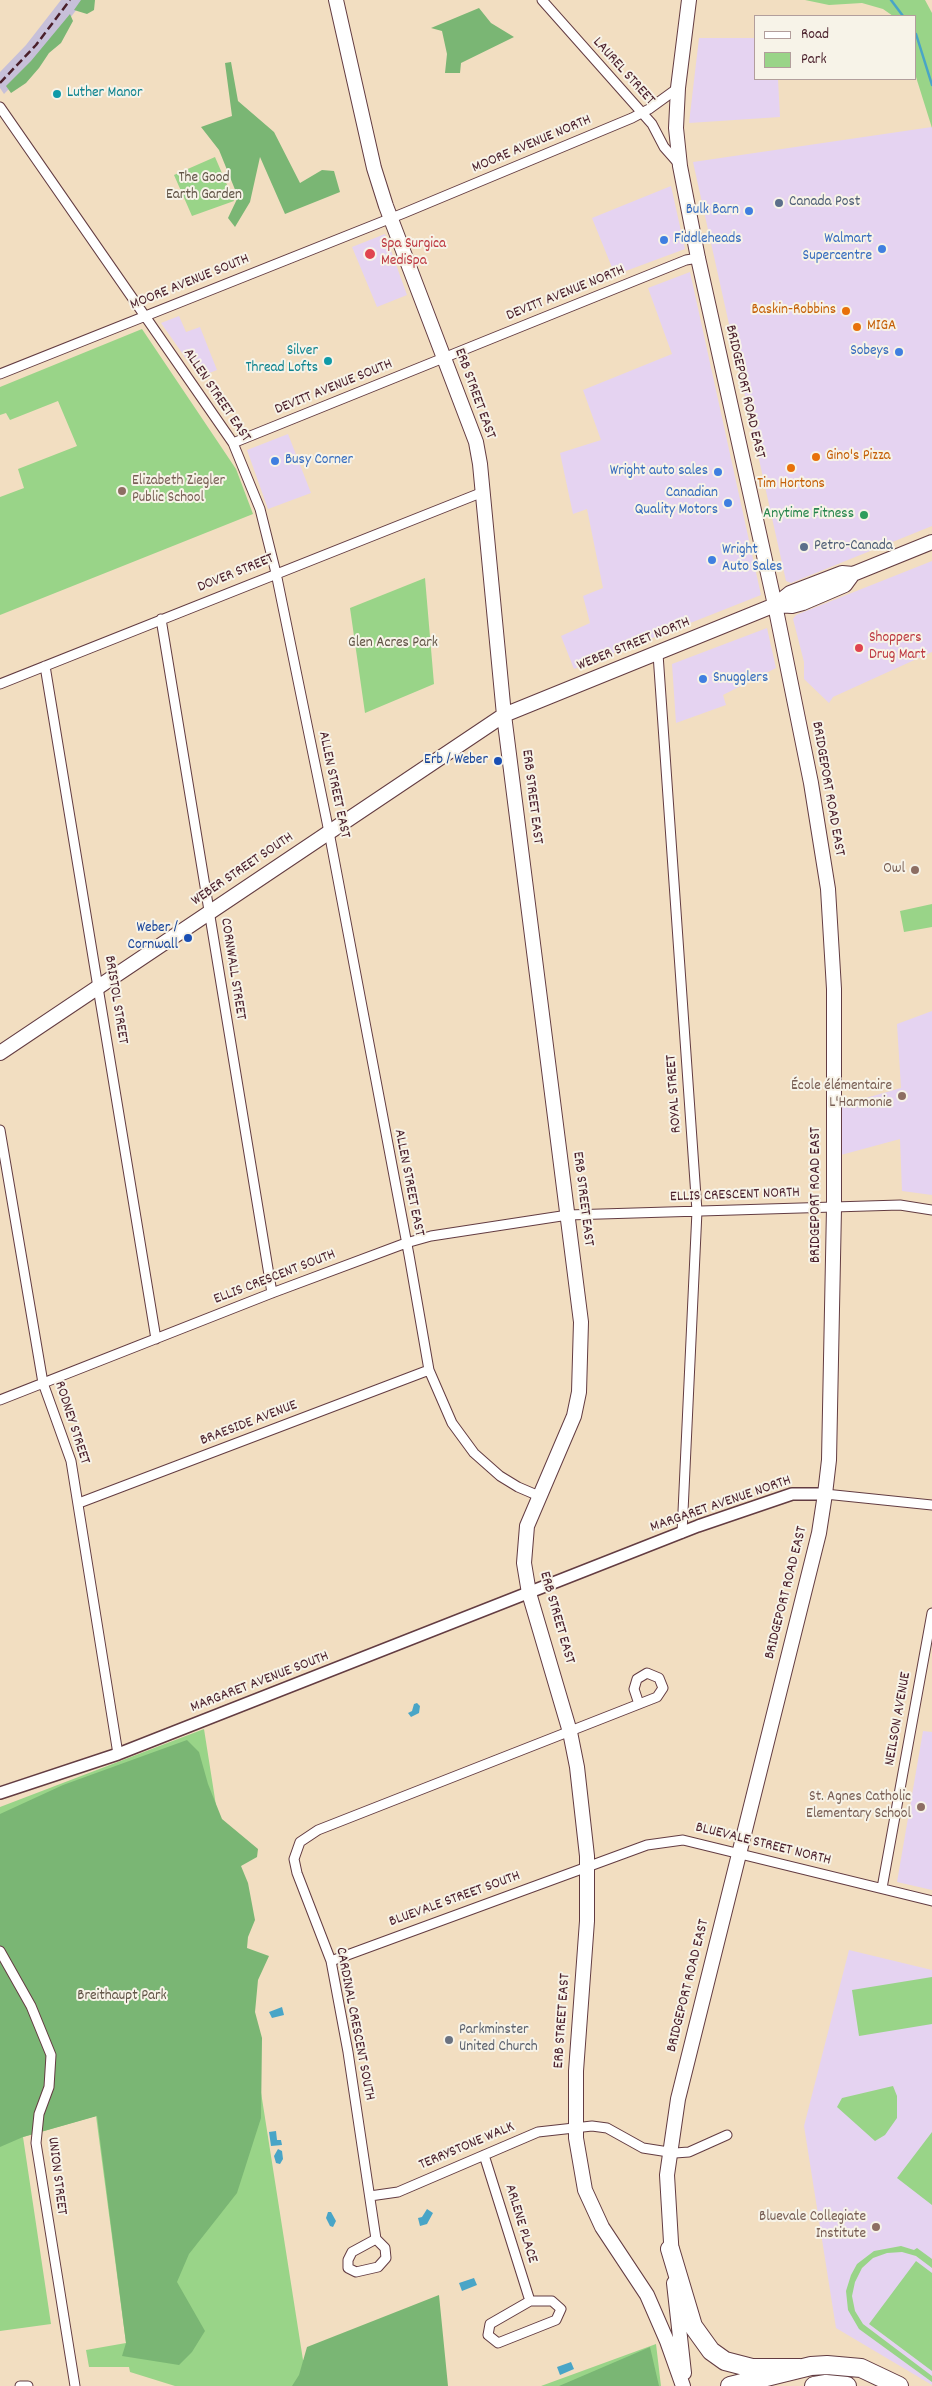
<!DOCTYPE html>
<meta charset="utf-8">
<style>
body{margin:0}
#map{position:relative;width:932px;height:2386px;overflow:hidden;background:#f2dec1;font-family:Dekko,sans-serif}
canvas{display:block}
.legend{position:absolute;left:754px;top:15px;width:162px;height:65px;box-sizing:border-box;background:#f7f3e8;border:1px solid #b29e9c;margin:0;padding:6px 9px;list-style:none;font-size:15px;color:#4a1f2b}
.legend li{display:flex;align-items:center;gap:10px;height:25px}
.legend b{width:25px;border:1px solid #b29e9c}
</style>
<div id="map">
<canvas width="932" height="2386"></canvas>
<ul class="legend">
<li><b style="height:6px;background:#fff"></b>Road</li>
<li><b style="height:14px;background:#99d488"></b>Park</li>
</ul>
</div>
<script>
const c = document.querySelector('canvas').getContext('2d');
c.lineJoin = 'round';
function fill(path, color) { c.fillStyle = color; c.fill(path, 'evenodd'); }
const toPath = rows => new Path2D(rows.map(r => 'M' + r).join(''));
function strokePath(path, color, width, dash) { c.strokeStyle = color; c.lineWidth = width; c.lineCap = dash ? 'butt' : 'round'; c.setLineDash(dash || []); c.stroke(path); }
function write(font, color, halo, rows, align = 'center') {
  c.font = font + ' Dekko,sans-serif'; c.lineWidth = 4; c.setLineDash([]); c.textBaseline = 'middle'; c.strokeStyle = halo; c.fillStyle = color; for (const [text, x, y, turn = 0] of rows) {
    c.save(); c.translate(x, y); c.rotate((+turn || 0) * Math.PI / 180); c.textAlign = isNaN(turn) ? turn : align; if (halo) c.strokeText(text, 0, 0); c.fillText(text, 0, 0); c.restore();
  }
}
fill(toPath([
 [699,38,756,38,756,79,778,79,780,117,689,123],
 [932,127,932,526,791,583,786,581,693,162],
 [671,186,685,249,615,275,592,218],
 [385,234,407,295,377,307,352,247],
 [690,272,761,595,574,669,561,636,590,623,583,596,603,588,587,509,573,514,560,453,601,440,583,390,672,354,648,288],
 [179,316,186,332,200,327,217,370,199,377,161,323],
 [288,434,311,493,268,509,247,450],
 [932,561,932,652,833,697,829,703,804,679,804,662,793,619,796,615],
 [767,628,776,668,723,695,726,705,676,723,672,664],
 [932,1011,932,1195,902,1191,900,1139,841,1155,841,1105,901,1088,897,1024],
 [923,1731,932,1732,932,1890,897,1882],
 [849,1950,932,1970,932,2385,836,2328,804,2126]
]), '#e5d3f1');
fill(toPath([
 [61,0,84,0,39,58,4,94,0,88,0,72,26,45]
]), '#c7c0d9');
fill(toPath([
 [805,0,925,0,932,13,932,128,916,77,916,16,893,16,883,9,862,3,829,5],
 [215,157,234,201,192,216,174,175],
 [142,329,236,469,253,514,0,615,0,497,24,488,18,469,77,446,58,401,10,420,6,413,0,415,0,387],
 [425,578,434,684,365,713,350,608],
 [932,904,932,927,904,932,900,911],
 [204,1729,303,2360,442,2386,175,2386,130,2372,129,2367,89,2367,86,2350,126,2343,96,2116,23,2137,51,2324,0,2331,0,1807],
 [932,1977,932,2024,859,2036,852,1990],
 [893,2086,897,2096,897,2118,885,2135,875,2141,837,2107,842,2098],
 [932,2132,932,2205,897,2178],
 [901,2246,914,2250,917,2248,932,2259,932,2268,916,2256,902,2252,887,2253,873,2258,862,2268,855,2282,852,2296,855,2311,863,2324,932,2376,932,2382,859,2329,848,2310,846,2291,851,2275,857,2264,874,2251],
 [916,2261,932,2273,932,2371,869,2324],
 [656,2344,661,2386,541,2386]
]), '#99d488');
fill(toPath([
 [81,0,95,0,94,10,87,14,74,10],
 [479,8,491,23,514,37,461,63,460,73,445,73,447,54,442,31,431,28],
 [70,14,73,21,61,43,49,53,39,68,26,83,11,93,6,86,31,61],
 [231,62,238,101,274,132,300,183,322,170,334,171,340,192,285,214,260,157,250,202,235,227,228,218,238,197,219,150,201,127,232,116,225,63],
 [187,1740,199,1752,208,1784,222,1819,258,1849,257,1857,241,1866,248,1883,255,1920,248,1937,247,1948,269,1956,258,1980,255,2012,262,2038,261,2118,237,2193,189,2254,177,2282,205,2331,192,2352,179,2365,122,2356,126,2343,97,2116,23,2137,0,2147,0,1814,63,1785],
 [439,2295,448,2386,292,2386,299,2375,307,2347],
 [650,2347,659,2386,559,2386]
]), '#7ab674');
fill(toPath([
 [417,1703,420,1706,419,1713,411,1717,408,1713,412,1711,414,1704],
 [282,2007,284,2015,272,2018,269,2012],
 [276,2131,277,2140,281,2140,282,2145,271,2146,269,2132],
 [278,2149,282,2151,283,2159,280,2164,276,2163,274,2156],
 [427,2209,433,2213,427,2224,420,2226,418,2218,422,2217],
 [328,2212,331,2212,336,2221,333,2227,330,2226,326,2218],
 [474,2278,477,2285,462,2291,459,2283],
 [571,2362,574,2369,560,2375,557,2367]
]), '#49a5c7');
strokePath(toPath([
 [891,0,903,16],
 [916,34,932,85]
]), '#49a5c7', 2.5);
const minor = toPath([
 [542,0,652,124,664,147,679,164],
 [0,107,233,443,260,509,276,573,329,832,409,1255,429,1370,452,1423,474,1453,500,1476,518,1487,539,1496],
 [0,374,404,213,632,118,649,109,678,88],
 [233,443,686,260,698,258],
 [161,619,272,1293],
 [658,654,697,1211,682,1533],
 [45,666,156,1339],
 [0,684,483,492],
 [0,1130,43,1383,71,1461,118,1754],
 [0,1400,272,1293,406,1243,431,1236,568,1215,900,1205,932,1210],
 [825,1494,932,1505],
 [79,1503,429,1370],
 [882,1888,932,1613],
 [0,1951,31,2006,51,2055,49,2087,39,2114,36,2143,75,2386],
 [331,1961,647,1845,683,1840,932,1901],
 [484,2155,530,2301],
 [370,2196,398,2192,538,2132,592,2126,607,2128,643,2148,675,2153,689,2152,727,2135],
 [376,2239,352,2252,348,2260,348,2268,356,2272,378,2267,386,2258,385,2248,376,2239,348,2052,331,1961,297,1873,294,1859,300,1842,318,1830,657,1697,663,1688,659,1678,647,1673,637,1679,634,1689,639,1704],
 [530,2301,552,2301,561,2309,556,2320,498,2343,488,2335,490,2324,530,2301],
 [20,2386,28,2386]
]);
const tertiary = toPath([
 [0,1793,118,1754,698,1526,792,1494,825,1494]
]);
const secondary = toPath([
 [336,0,374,168,386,206,476,442,480,464,504,715,581,1322,579,1392,574,1416,527,1526,524,1563,529,1593,570,1732,577,1767,587,1856,587,1921,576,2071,576,2138,585,2190,602,2227,647,2295,667,2341,683,2386],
 [775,605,792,606,803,603,845,585,853,574],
 [0,1053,504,715,775,605,790,593,842,573,853,574,932,542],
 [672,2259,667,2175,678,2099,819,1533,825,1494,829,1460,834,1208,834,989,828,889,811,783,775,605,698,258,680,166,676,128,678,88,689,0],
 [674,2283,684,2373]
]);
const motorway = toPath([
 [670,2249,693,2326,711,2351,725,2361,752,2368,800,2368],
 [730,2386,811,2366,827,2365,861,2368,899,2386],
 [814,2386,826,2384,847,2386]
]);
strokePath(minor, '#633c42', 11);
strokePath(tertiary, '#633c42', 14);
strokePath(secondary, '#633c42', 16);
strokePath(motorway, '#633c42', 20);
strokePath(minor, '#fff', 9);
strokePath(tertiary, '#fff', 11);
strokePath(secondary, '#fff', 14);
strokePath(motorway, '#fff', 18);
strokePath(toPath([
 [0,83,36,45,70,0]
]), '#4a1f2b', 2.5, [8, 4]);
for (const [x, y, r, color] of [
 [57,94,5,"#0f9aa8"],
 [779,203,5,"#5c6f8a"],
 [749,211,5,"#3f7fe0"],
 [664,240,5,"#3f7fe0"],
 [882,249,5,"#3f7fe0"],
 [370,254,6,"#e0444e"],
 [846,311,5,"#e8710a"],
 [857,327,5,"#e8710a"],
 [899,352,5,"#3f7fe0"],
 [328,361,5,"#0f9aa8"],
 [816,457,5,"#e8710a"],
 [275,461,5,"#3f7fe0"],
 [791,468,5,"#e8710a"],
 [718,472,5,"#3f7fe0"],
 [122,491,5,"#8d6e63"],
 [728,503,5,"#3f7fe0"],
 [864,515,5,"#2e9e5b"],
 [804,547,5,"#5c6f8a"],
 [712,560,5,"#3f7fe0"],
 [859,648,5,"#e0444e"],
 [703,679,5,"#3f7fe0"],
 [498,761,5,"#1a4fb4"],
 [915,870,5,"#8d6e63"],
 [188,938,5,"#1a4fb4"],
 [902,1096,5,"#8d6e63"],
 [921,1807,5,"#8d6e63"],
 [449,2040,5,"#6b7280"],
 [876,2227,5,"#8d6e63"]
]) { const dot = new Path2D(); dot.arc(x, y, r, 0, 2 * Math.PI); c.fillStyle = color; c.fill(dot); strokePath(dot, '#f7f3e8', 2); }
write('15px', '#4a1f2b', '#f7f3e8', [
 ["LAUREL STREET",623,72,48],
 ["MOORE AVENUE NORTH",532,145,-23],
 ["MOORE AVENUE SOUTH",190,283,-22],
 ["DEVITT AVENUE NORTH",566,294,-22],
 ["DEVITT AVENUE SOUTH",334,388,-22],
 ["BRIDGEPORT ROAD EAST",744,392,77],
 ["ERB STREET EAST",474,394,70],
 ["ALLEN STREET EAST",216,396,56],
 ["DOVER STREET",236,574,-22],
 ["WEBER STREET NORTH",634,645,-22],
 ["ALLEN STREET EAST",333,785,78],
 ["BRIDGEPORT ROAD EAST",827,789,80],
 ["ERB STREET EAST",531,797,83],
 ["WEBER STREET SOUTH",243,870,-34],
 ["CORNWALL STREET",232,969,81],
 ["BRISTOL STREET",115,1000,81],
 ["ROYAL STREET",675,1094,-94],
 ["ALLEN STREET EAST",408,1183,79],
 ["BRIDGEPORT ROAD EAST",817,1195,-90],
 ["ELLIS CRESCENT NORTH",735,1196,-2],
 ["ERB STREET EAST",582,1199,83],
 ["ELLIS CRESCENT SOUTH",275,1278,-21],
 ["RODNEY STREET",71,1423,72],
 ["BRAESIDE AVENUE",249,1424,-21],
 ["MARGARET AVENUE NORTH",721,1505,-19],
 ["BRIDGEPORT ROAD EAST",787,1593,-76],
 ["ERB STREET EAST",556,1618,74],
 ["MARGARET AVENUE SOUTH",260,1683,-21],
 ["NEILSON AVENUE",899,1719,-80],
 ["BLUEVALE STREET NORTH",763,1845,14],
 ["BLUEVALE STREET SOUTH",455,1900,-20],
 ["BRIDGEPORT ROAD EAST",689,1986,-76],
 ["ERB STREET EAST",563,2021,-86],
 ["CARDINAL CRESCENT SOUTH",354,2024,79],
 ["TERRYSTONE WALK",467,2147,-23],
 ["UNION STREET",56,2176,83],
 ["ARLENE PLACE",520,2224,73]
]);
write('15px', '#0d838f', '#f7f3e8', [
 ["Luther Manor",67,94],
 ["Silver",318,352,"right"],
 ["Thread Lofts",318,369,"right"]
], 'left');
write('15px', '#625547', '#f7f3e8', [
 ["The Good",204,179],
 ["Earth Garden",204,196],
 ["Glen Acres Park",393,644],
 ["Breithaupt Park",122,1997]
]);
write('15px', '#4e5e75', '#f7f3e8', [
 ["Canada Post",789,203],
 ["Petro-Canada",814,547]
], 'left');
write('15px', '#366cbe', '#f7f3e8', [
 ["Bulk Barn",739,211],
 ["Fiddleheads",674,240,"left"],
 ["Walmart",872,240],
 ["Supercentre",872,257],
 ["Sobeys",889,352],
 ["Busy Corner",285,461,"left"],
 ["Wright auto sales",708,472],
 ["Canadian",718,494],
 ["Quality Motors",718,511],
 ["Wright",722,551,"left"],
 ["Auto Sales",722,568,"left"],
 ["Snugglers",713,679,"left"]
], 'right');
write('15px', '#be3a42', '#f7f3e8', [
 ["Spa Surgica",381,245],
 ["MediSpa",381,262],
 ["Shoppers",869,639],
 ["Drug Mart",869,656]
], 'left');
write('15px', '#c56008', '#f7f3e8', [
 ["Baskin-Robbins",836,311,"right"],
 ["MIGA",867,327],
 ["Gino's Pizza",826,457],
 ["Tim Hortons",791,485,"center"]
], 'left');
write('15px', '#785e54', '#f7f3e8', [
 ["Elizabeth Ziegler",132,482,"left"],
 ["Public School",132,499,"left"],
 ["Owl",905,870],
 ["École élémentaire",892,1087],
 ["L'Harmonie",892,1104],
 ["St. Agnes Catholic",911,1798],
 ["Elementary School",911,1815],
 ["Bluevale Collegiate",866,2218],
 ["Institute",866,2235]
], 'right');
write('15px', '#27864d', '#f7f3e8', [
 ["Anytime Fitness",854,515]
], 'right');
write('15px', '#164399', '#f7f3e8', [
 ["Erb / Weber",488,761],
 ["Weber /",178,929],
 ["Cornwall",178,946]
], 'right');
write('15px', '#5b616d', '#f7f3e8', [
 ["Parkminster",459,2031],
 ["United Church",459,2048]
], 'left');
</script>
